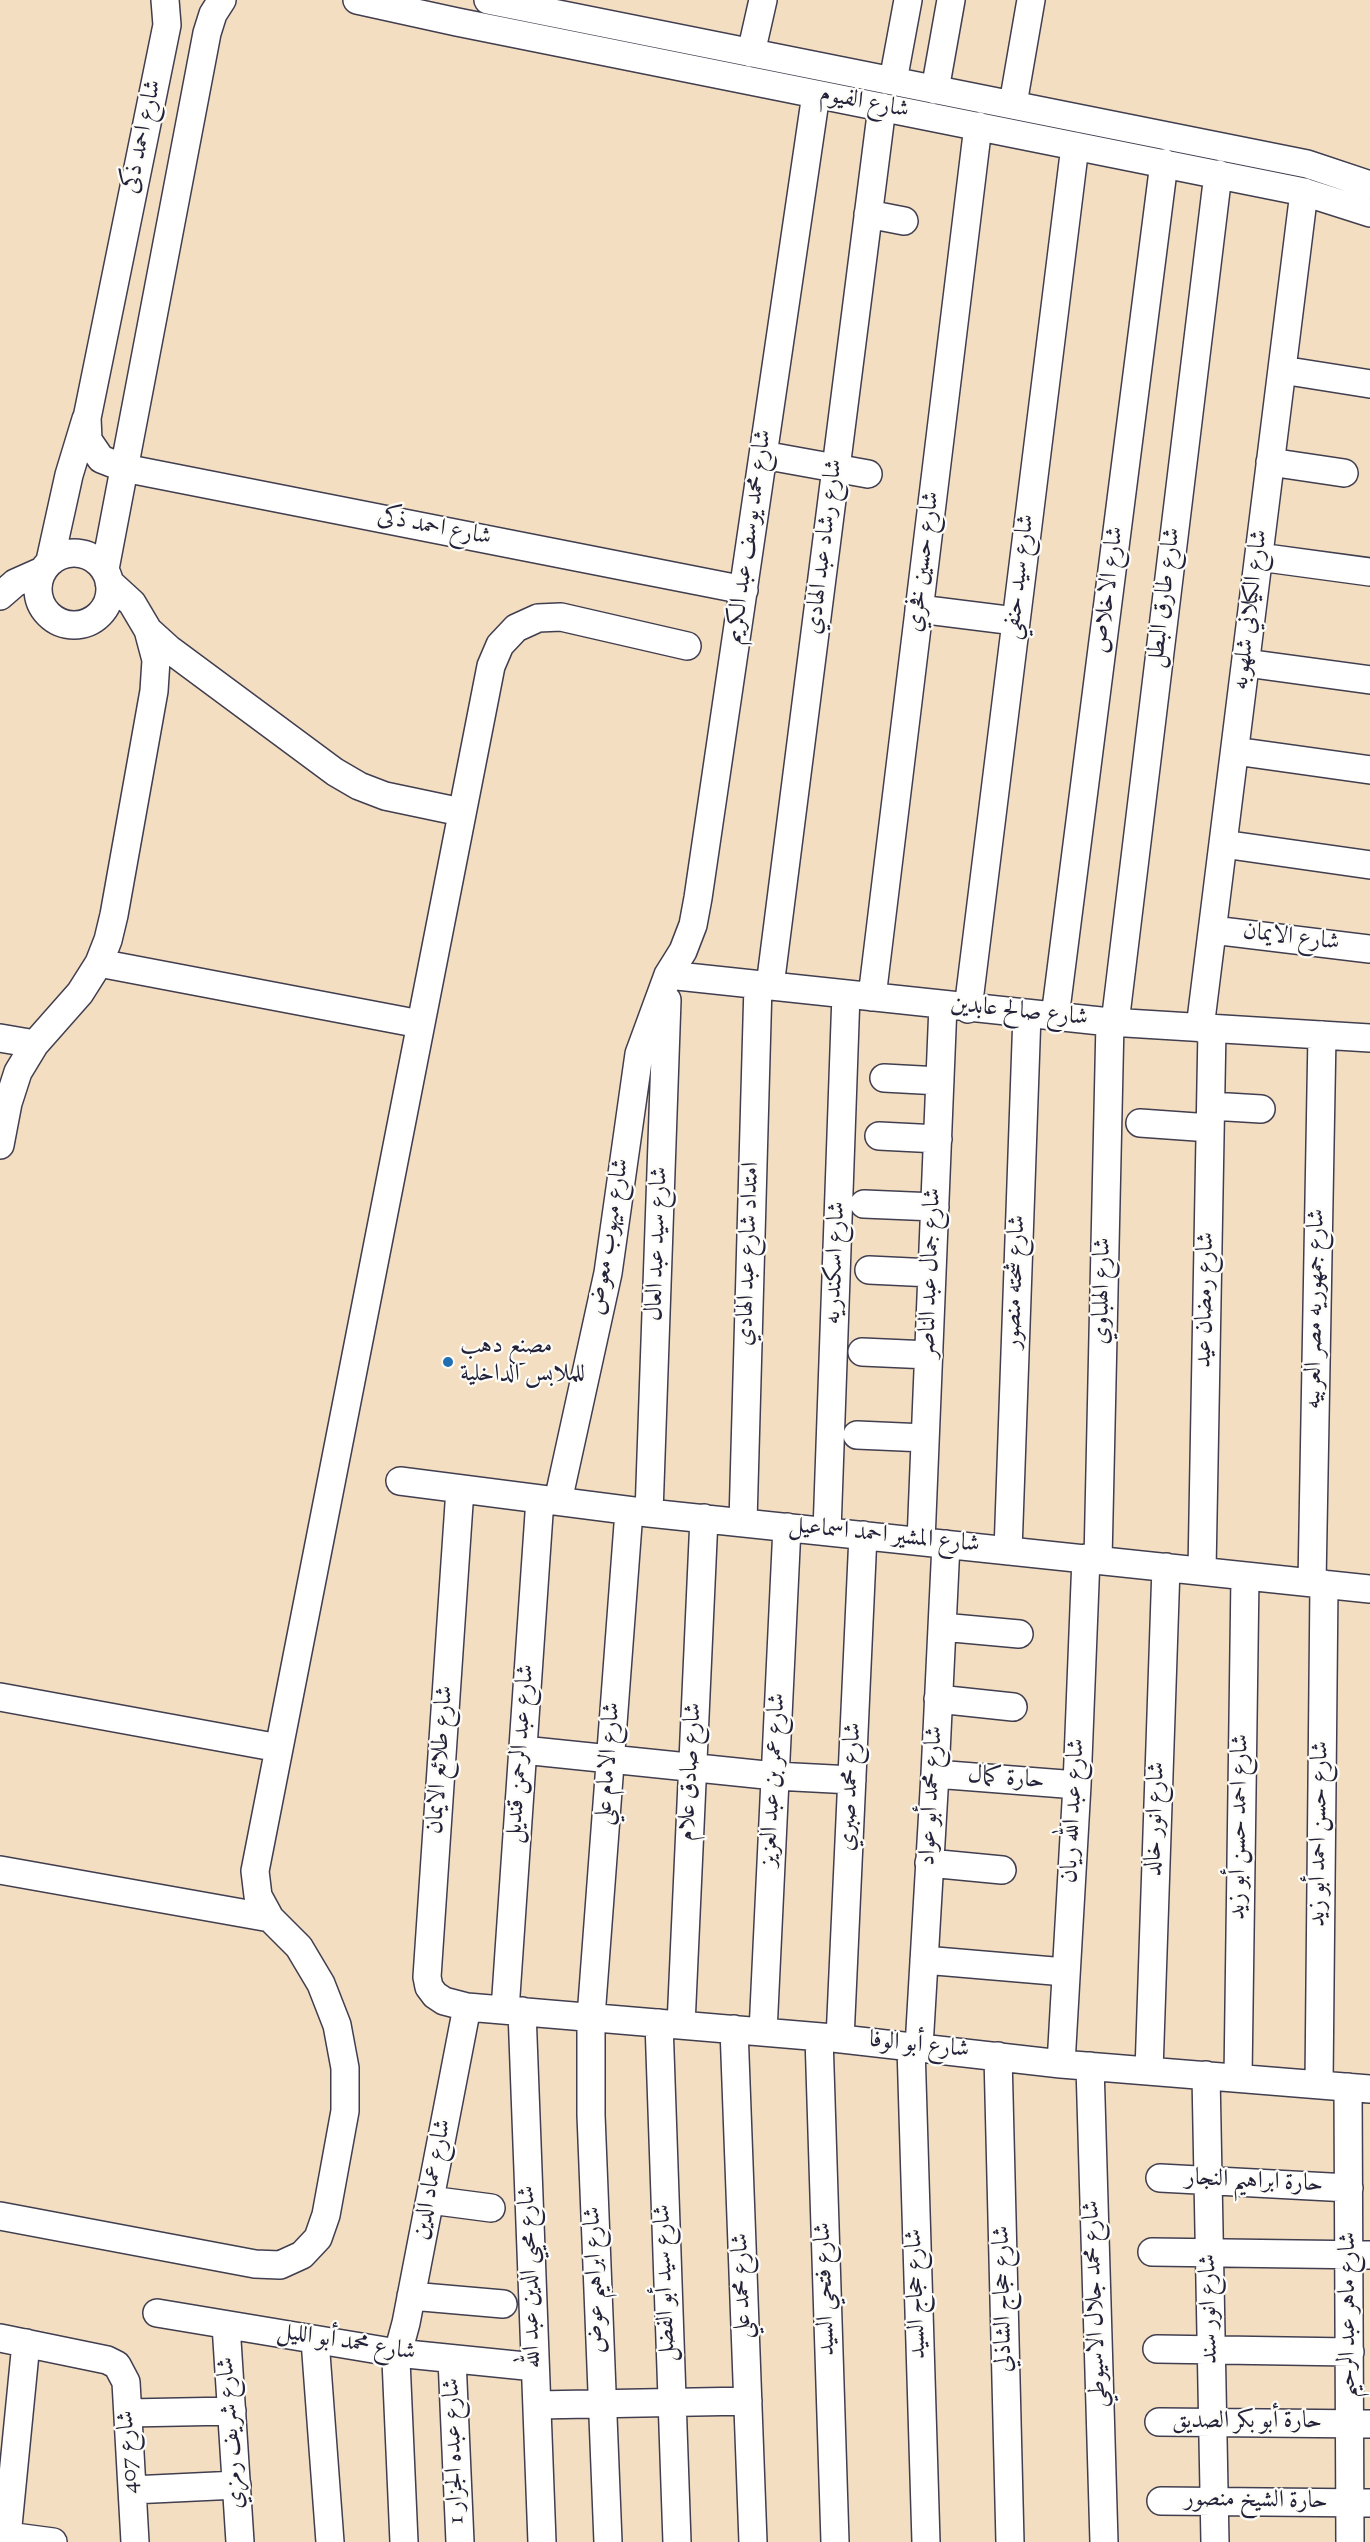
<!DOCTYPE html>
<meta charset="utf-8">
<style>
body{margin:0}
canvas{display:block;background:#f3dec1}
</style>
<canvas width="1370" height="2542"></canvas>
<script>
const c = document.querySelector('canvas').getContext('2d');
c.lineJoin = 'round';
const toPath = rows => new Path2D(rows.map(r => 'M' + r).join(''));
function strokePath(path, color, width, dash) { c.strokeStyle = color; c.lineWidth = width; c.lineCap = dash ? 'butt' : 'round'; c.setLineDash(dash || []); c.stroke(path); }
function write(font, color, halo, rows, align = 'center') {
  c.font = font + ' "Sorts Mill Goudy",Amiri,serif'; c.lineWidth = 4.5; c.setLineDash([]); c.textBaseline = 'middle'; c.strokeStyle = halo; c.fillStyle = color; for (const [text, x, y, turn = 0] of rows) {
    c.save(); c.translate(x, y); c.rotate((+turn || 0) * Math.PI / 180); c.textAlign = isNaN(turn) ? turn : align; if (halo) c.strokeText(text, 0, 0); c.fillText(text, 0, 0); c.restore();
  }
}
const minor = toPath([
 [165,0,167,25,87,418,88,440,101,459,124,468,744,590],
 [357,0,457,22,1304,192,1370,213],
 [488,0,1307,164,1370,185],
 [751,53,763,0],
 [893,81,908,0],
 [935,90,951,0],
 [1013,104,1031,0],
 [868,214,904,221],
 [1282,370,1370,384],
 [763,455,868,474],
 [1270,462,1344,473],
 '38 589a36 36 0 1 1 72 0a36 36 0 1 1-72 0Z',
 [1259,557,1370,572],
 [50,561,69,475,86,419],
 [105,569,207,33,213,14,222,0],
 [0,596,15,583,42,571],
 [919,609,1015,621],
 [148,630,169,649,335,772,359,786,385,796,461,812],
 [1246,663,1370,680],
 [1235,751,1370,770],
 [1223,844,1370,865],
 [1213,930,1370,949],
 [99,963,420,1024],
 [668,975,1110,1022,1370,1038],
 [770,986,882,107],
 [872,997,978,126],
 [968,1009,1075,146],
 [1055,1017,1164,163],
 [1115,1023,1218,174],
 [1200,1028,1304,192],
 [0,1038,35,1044],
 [884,1078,940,1081],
 [1211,1106,1261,1109],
 [1140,1123,1210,1128],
 [879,1136,938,1139],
 [0,1145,8,1103,18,1072,35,1044,80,993,99,963,108,940,114,915,154,691,156,660,148,630,132,603,109,582],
 [864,1204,935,1207],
 [869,1270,932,1273],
 [862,1352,929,1355],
 [857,1435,925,1438],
 [400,1481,649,1513,1370,1589],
 [460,1489,427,1977,429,1987,435,1995,444,2001,467,2007,833,2038,1061,2064,1370,2089],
 [558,1501,608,1273,639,1054,668,975,683,951,693,925,698,898,816,94],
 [649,1513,667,1000],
 [743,1522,758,985],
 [827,1531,846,994],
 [921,1541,943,1005],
 [1008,1551,1027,1014],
 [1098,1560,1110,1022],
 [1202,1571,1212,1029],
 [1312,1583,1322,1035],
 [942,1627,1019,1634],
 [0,1697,279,1748],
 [938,1699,1013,1707],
 [523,1750,775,1776,852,1780],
 [935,1774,1077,1785],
 [929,1863,1002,1870],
 [0,1870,270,1918],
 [924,1960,1065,1972],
 [505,2010,540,1499],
 [522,2011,542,2542],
 [659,2023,677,2542],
 [681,2025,704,1518],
 [734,2029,753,2542],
 [763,2032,787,1527],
 [819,2037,835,2542],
 [840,2039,863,1535],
 [911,2047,926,2542],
 [919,2047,935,1774,946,1544],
 [998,2056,1010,2542],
 [1061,2064,1077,1785,1086,1558],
 [1090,2066,1104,2542],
 [1149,2071,1166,1567],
 [1206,2075,1215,2542],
 [1238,2078,1245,1576],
 [1319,2084,1324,1584],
 [1348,2087,1350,2542],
 [1160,2178,1349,2188],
 [430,2200,491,2208],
 [0,2216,255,2264,280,2265,302,2255,318,2238,326,2215,345,2111,345,2068,337,2025,321,1984,299,1947,270,1918,258,1896,255,1871,491,666,500,645,516,628,538,618,561,617,687,646],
 [1152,2252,1370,2255],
 [411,2296,503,2304],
 [157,2313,397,2353,535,2367],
 [226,2325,240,2542],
 [0,2338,107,2360,117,2365,126,2382,135,2542],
 [315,2340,330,2542],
 [1157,2349,1350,2352],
 [452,2359,460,2542],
 [537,2405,748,2401],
 [128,2413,232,2411],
 [1159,2422,1370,2424],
 [132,2490,237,2485],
 [1161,2501,1370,2503],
 [0,2535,53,2542],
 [7,2536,26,2343],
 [404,2542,396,2360,406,2323,467,2007],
 [608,2542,591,2115,591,2017,629,1511]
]);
strokePath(minor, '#413e4f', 30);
strokePath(minor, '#fff', 27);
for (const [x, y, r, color] of [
 [448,1362,6,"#1f6fb2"]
]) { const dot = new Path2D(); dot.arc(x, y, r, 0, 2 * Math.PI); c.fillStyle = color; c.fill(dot); strokePath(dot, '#fdfcf7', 2); }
write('24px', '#22223b', '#fdfcf7', [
 ["شارع الفيوم",864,104,11],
 ["شارع احمد ذكى",144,137,-78],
 ["شارع احمد ذكى",434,529,11],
 ["شارع محمد يوسف عبد الكريم",751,537,-82],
 ["شارع رشاد عبد الهادي",826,547,-83],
 ["شارع حسين فخري",925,562,-83],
 ["شارع سيد حنفي",1021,577,-83],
 ["شارع الاخلاص",1110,590,-83],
 ["شارع طارق البطل",1166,598,-83],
 ["شارع الكيلاني شلهوبه",1252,610,-83],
 ["شارع الايمان",1291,939,7],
 ["شارع صالح عابدين",1019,1013,6],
 ["شارع ميهوب معوض",611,1237,-81],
 ["شارع سيد عبد العال",659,1244,-88],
 ["امتداد شارع عبد الهادي",750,1254,-88],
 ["شارع اسكندريه",837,1263,-88],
 ["شارع جمال عبد الناصر",932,1273,-88],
 ["شارع شحته منصور",1017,1282,-88],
 ["شارع الهلباوي",1104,1291,-89],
 ["شارع رمضان عيد",1207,1300,-89],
 ["شارع جمهوريه مصر العربيه",1317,1309,-89],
 ["شارع المشير احمد اسماعيل",884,1537,6],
 ["شارع عبد الرحمن قنديل",522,1754,-86],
 ["شارع طلائع الايمان",442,1760,-86],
 ["شارع الامام علي",610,1764,-86],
 ["شارع صادق علام",692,1772,-87],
 ["شارع عمر بن عبد العزيز",775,1780,-87],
 ["حارة كمال",1006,1780,5],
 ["شارع محمد صبري",852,1787,-87],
 ["شارع محمد أبو عواد",933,1796,-87],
 ["شارع عبد الله ريان",1075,1811,-87],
 ["شارع انور خالد",1157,1819,-88],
 ["شارع احمد حسن أبو زيد",1241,1827,-89],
 ["شارع حسن احمد أبو زيد",1321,1834,-89],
 ["شارع أبو الوفا",919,2047,6],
 ["شارع عماد الدين",434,2180,-79],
 ["حارة ابراهيم النجار",1254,2183,3],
 ["شارع محيي الدين عبد الله",532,2277,-92],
 ["شارع ابراهيم عوض",597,2280,-92],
 ["شارع سيد أبو الفضل",667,2283,-92],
 ["شارع محمد علي",744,2286,-92],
 ["شارع فتحي السيد",827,2289,-92],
 ["شارع حجاج السيد",918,2294,-92],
 ["شارع حجاج الشاذلي",1005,2299,-91],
 ["شارع محمد جلال الاسيوطي",1097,2304,-92],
 ["شارع انور سند",1211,2309,-91],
 ["شارع ماهر عبد الرحيم",1350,2315,-90],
 ["شارع محمد أبو الليل",346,2344,9],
 ["حارة أبو بكر الصديق",1247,2423],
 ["شارع شريف رمزي",233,2433,-94],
 ["شارع عبده الجزار 1",456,2451,-92],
 ["شارع 407",130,2452,-93],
 ["حارة الشيخ منصور",1256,2502,1]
]);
write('24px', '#22223b', '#fdfcf7', [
 ["مصنع دهب",460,1348],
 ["للملابس الداخلية",460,1376]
], 'left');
</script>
